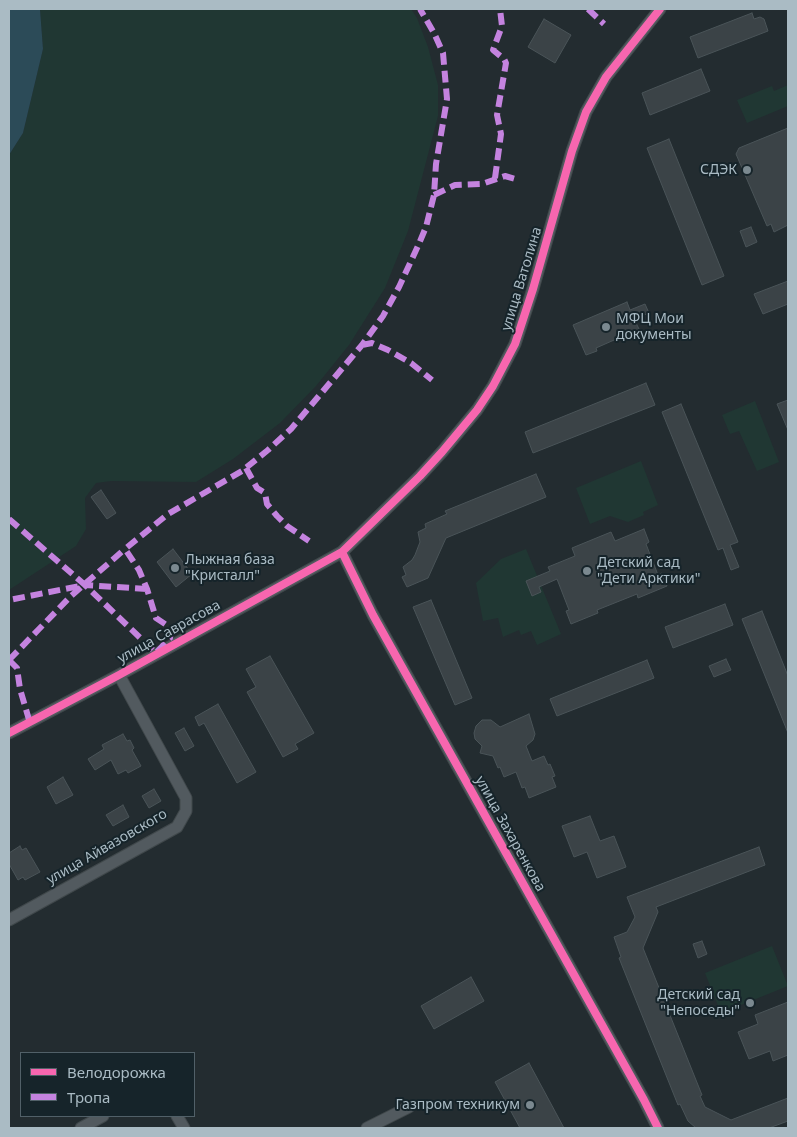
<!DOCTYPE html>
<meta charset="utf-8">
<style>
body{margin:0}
#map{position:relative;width:797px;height:1137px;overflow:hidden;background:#232c30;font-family:"Noto Sans",sans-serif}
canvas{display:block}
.frame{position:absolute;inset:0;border:10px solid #aabbc4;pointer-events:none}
.legend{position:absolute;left:20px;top:1052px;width:175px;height:65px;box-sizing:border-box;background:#16242a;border:1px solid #516068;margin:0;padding:6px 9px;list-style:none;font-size:15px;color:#aabbc4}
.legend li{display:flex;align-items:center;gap:10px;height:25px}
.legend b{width:25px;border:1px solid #516068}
</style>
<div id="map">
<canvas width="797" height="1137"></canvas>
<div class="frame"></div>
<ul class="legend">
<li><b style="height:6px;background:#f766af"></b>Велодорожка</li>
<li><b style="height:6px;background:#c483df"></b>Тропа</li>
</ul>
</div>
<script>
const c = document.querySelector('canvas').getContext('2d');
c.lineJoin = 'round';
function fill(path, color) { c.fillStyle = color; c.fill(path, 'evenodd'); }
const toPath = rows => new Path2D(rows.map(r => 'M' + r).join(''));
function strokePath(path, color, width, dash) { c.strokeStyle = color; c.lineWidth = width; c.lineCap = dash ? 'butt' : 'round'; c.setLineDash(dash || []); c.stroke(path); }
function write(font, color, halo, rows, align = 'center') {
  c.font = font + ' "Noto Sans",sans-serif'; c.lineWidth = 4; c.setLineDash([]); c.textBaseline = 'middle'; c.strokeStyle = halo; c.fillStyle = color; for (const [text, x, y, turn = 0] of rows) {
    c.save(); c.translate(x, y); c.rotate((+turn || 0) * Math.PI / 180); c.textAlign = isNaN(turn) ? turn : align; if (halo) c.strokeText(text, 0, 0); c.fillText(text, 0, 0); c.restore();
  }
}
fill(toPath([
 [40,9,411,9,417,18,428,47,438,85,438,116,408,231,385,288,349,345,316,386,280,423,233,459,196,482,111,481,96,483,85,498,86,529,76,546,9,590,9,155,23,133,43,49],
 [788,85,788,106,747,123,737,100,772,86,774,91],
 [755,401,779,462,757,471,739,431,730,434,722,415],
 [641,461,658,505,643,512,644,515,628,522,610,516,590,524,576,488],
 [526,549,561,634,537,645,531,631,521,635,519,630,503,637,498,618,483,621,476,583,501,559],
 [772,946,788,986,721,1013,705,973]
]), '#203733');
fill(toPath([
 [9,9,40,9,43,49,23,133,9,155]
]), '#2c4b58');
const building = toPath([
 [752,13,754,19,760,17,764,19,768,31,698,58,690,37,752,13],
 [544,19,571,35,555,63,528,47,544,19],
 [701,69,710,91,650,115,642,93,701,69],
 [788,128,788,225,774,232,771,224,767,226,736,154,739,148,788,128],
 [669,139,724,276,702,285,647,148,669,139],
 [751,227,757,242,746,247,740,231,751,227],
 [788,281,788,304,763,314,754,294,788,281],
 [627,302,630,310,645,304,649,313,634,319,639,329,596,348,597,351,586,355,573,325,627,302],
 [646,383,655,405,533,453,525,432,646,383],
 [788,400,788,430,777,404,788,400],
 [681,404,738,542,730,545,739,567,731,570,723,548,718,550,662,412,681,404],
 [536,474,546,497,446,538,428,578,407,587,402,577,406,575,403,567,412,560,415,555,420,542,418,532,426,528,425,524,447,514,445,511,536,474],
 [101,490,116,513,107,519,91,497,101,490],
 [644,529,649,542,646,544,658,575,662,573,667,586,638,598,637,594,597,610,598,613,571,624,566,611,569,610,557,579,539,587,541,592,532,596,526,581,550,571,548,567,575,556,572,548,611,532,615,541,644,529],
 [173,549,192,574,176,587,157,562,173,549],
 [431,600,472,698,455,705,413,607,431,600],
 [725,604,733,625,673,648,665,627,725,604],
 [762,611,788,676,788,733,742,619,762,611],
 [270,656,314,733,295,744,298,749,283,757,247,692,256,687,246,669,270,656],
 [726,659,731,670,714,677,709,666,726,659],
 [647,660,654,678,557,716,550,699,647,660],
 [218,704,256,772,237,783,204,723,199,726,195,717,218,704],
 [529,714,535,734,533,740,526,746,532,761,544,756,548,765,550,764,555,776,552,777,556,787,529,798,525,787,522,788,516,772,504,777,500,767,498,768,493,756,480,753,482,746,475,739,474,733,476,726,482,720,491,720,500,727,529,714],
 [184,728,194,746,185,751,175,733,184,728],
 [123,734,127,741,130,740,134,748,132,750,141,766,128,773,126,770,118,774,111,760,95,770,88,759,104,749,102,745,123,734],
 [63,777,73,795,56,804,47,787,63,777],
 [154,789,161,801,149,808,142,796,154,789],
 [123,805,129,817,113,826,106,815,123,805],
 [590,816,600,841,614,836,626,867,597,878,587,852,574,857,562,826,590,816],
 [20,846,22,850,26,848,40,872,25,880,23,877,18,880,9,864,9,853,20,846],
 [759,847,765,865,656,907,658,912,643,948,702,1095,700,1096,705,1107,731,1120,788,1098,788,1121,769,1128,696,1128,688,1121,680,1104,678,1105,619,958,621,957,614,937,627,932,635,917,627,897,759,847],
 [702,941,707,954,698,958,693,944,702,941],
 [471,977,484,1001,434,1029,421,1006,471,977],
 [788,1002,788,1055,773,1061,770,1051,749,1059,738,1032,758,1024,755,1015,788,1002],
 [529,1063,564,1128,520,1128,495,1082,529,1063]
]);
fill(building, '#3b4347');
strokePath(building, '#4a5458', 1);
const street = toPath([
 [342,552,373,615,644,1100,658,1128],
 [9,733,119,675,342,552,420,476,442,452,477,410,493,386,515,344,533,289,572,151,586,112,606,77,660,9],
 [9,920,177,827,186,811,186,798,119,675],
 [177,1116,184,1128],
 [81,1128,103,1116],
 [367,1128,409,1107]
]);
strokePath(street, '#40484b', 13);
strokePath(street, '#525a5f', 11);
strokePath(toPath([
 [588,9,604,24],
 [495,178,501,134,497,115,506,63,504,59,493,50,502,26,500,9],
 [434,195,455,185,482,184,505,176,519,180],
 [362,345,372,343,388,350,411,363,432,380],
 [246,468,257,488,265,493,267,504,277,516,287,526,309,541],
 [9,519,85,585,9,600],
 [147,589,85,585,156,653,170,638,171,628,156,618,147,589,139,570,125,549,168,514,242,471,268,450,291,429,362,345,383,316,399,287,418,246,426,227,434,195,436,164,447,99,443,53,434,33,420,9],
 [9,660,71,596,125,549],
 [9,660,17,668,20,689,30,723]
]), '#c483df', 6, [12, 6]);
strokePath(toPath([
 [342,552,373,615,644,1100,658,1128],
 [9,733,119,675,342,552,420,476,442,452,477,410,493,386,515,344,533,289,572,151,586,112,606,77,660,9]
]), '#f766af', 8);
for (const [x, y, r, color] of [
 [747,170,5,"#7b8990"],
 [606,327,5,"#7b8990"],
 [175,568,5,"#7b8990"],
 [587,571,5,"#7b8990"],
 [750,1003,5,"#7b8990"],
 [530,1105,5,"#7b8990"]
]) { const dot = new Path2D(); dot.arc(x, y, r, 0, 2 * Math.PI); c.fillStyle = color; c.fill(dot); strokePath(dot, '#16242a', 2); }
write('14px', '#aabbc4', '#16242a', [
 ["СДЭК",737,170],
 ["МФЦ Мои",616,319,"left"],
 ["документы",616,335,"left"],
 ["Лыжная база",185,560,"left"],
 ["\"Кристалл\"",185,576,"left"],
 ["Детский сад",597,563,"left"],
 ["\"Дети Арктики\"",597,579,"left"],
 ["Детский сад",740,995],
 ["\"Непоседы\"",740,1011],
 ["Газпром техникум",520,1105]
], 'right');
write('14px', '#aabbc4', '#16242a', [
 ["улица Ватолина",522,279,-73],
 ["улица Саврасова",169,632,-29],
 ["улица Захаренкова",510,834,61],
 ["улица Айвазовского",107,847,-30]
]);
</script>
